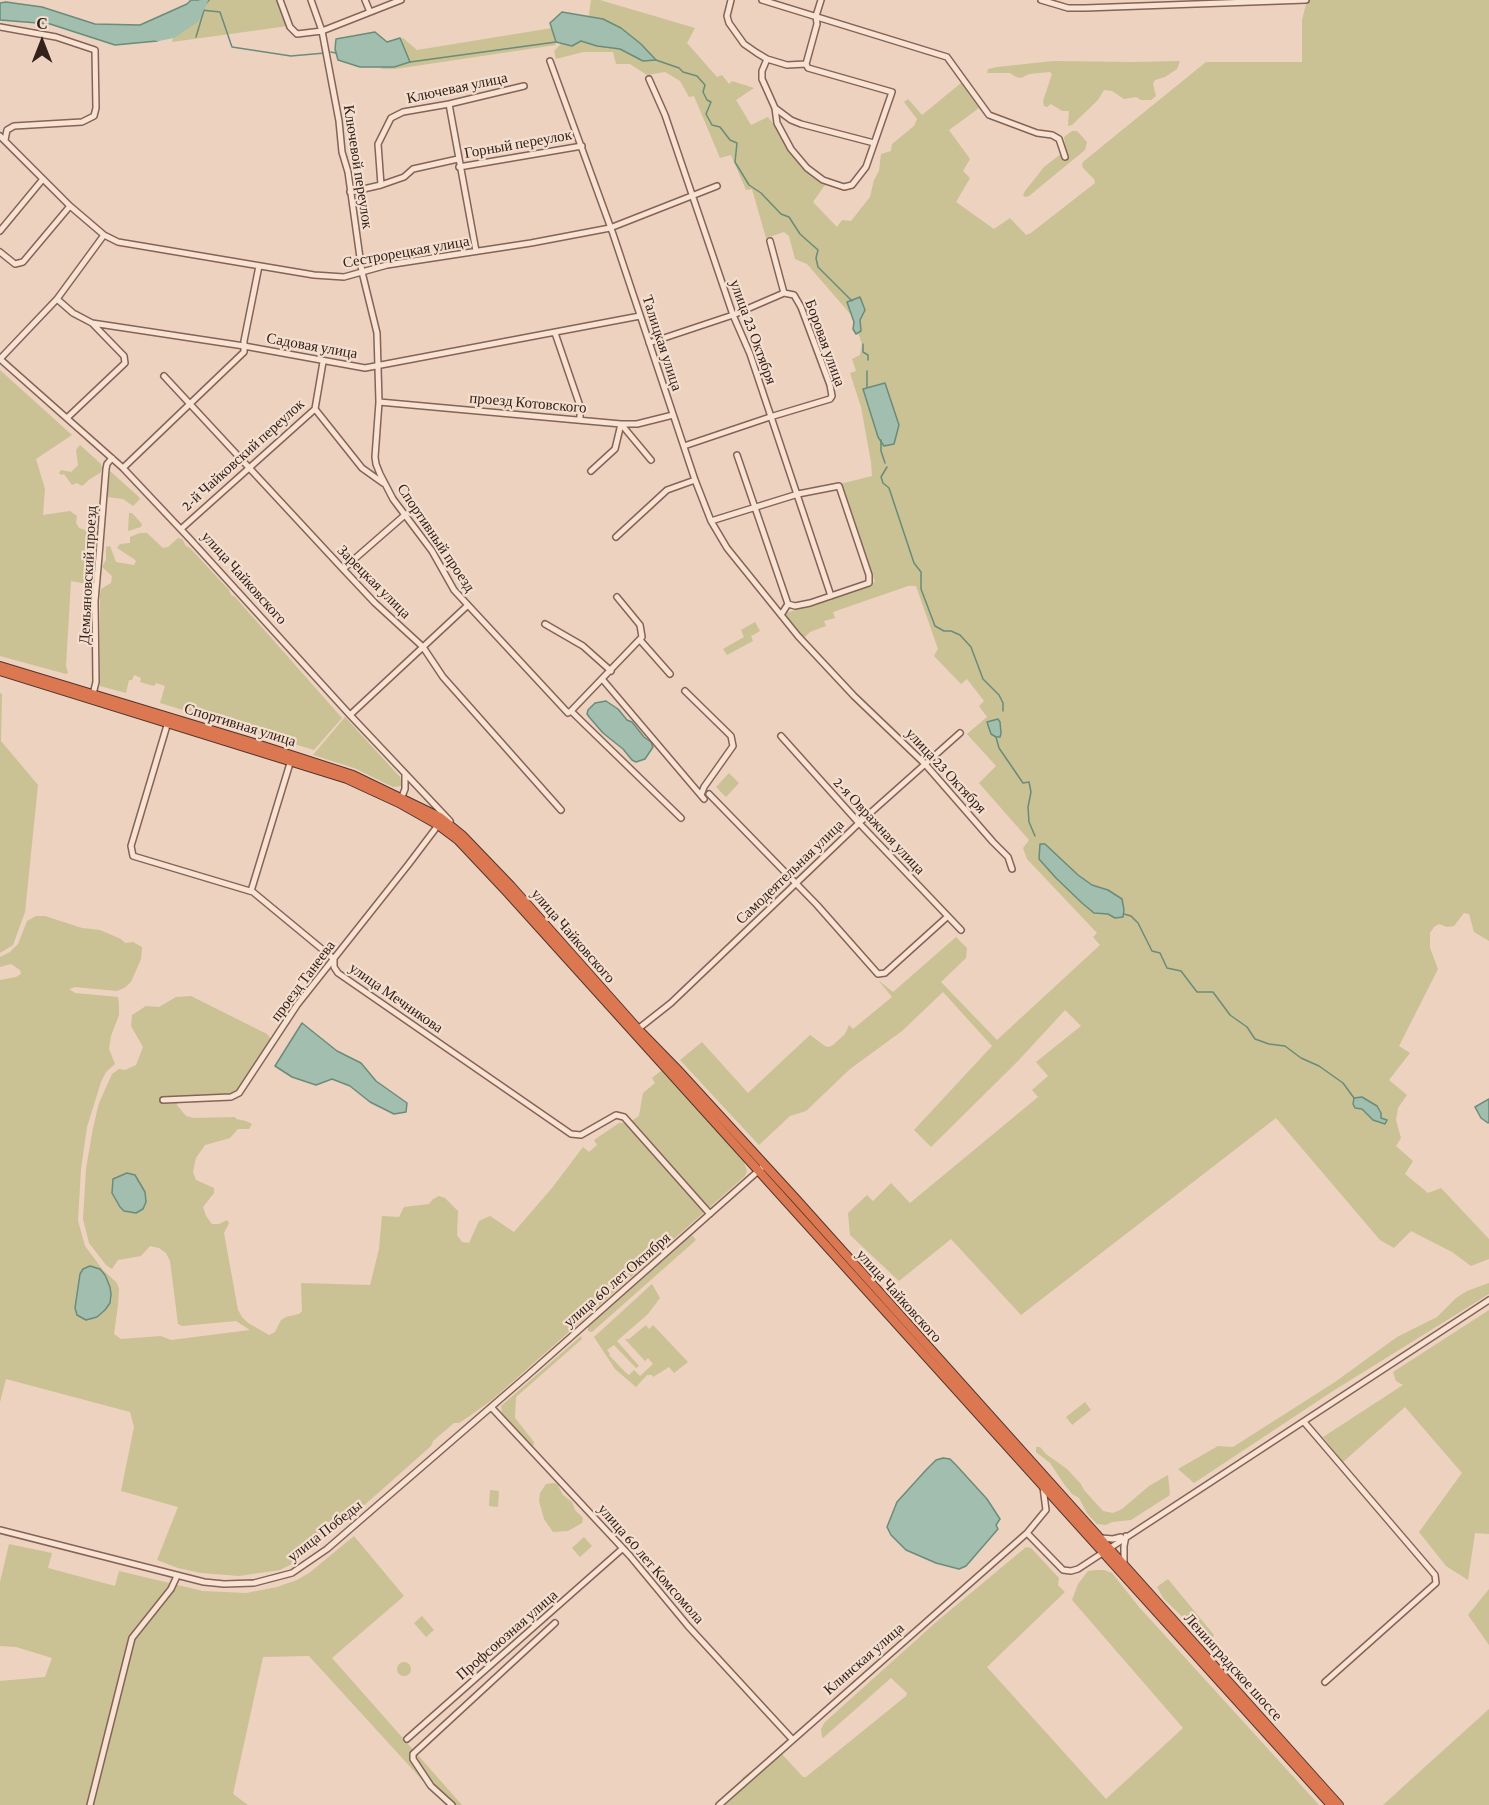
<!DOCTYPE html>
<meta charset="utf-8">
<style>
body{margin:0}
#map{position:relative;width:1489px;height:1805px;overflow:hidden;background:#ecd2bf;font-family:"Crimson Pro",serif}
canvas{display:block}
.north{position:absolute;left:12px;top:12px;width:60px;height:60px;-webkit-text-stroke:4px #f4dfcf;paint-order:stroke;rotate:0deg;font-size:16px;font-weight:700;line-height:24px;text-align:center;color:#34211c}
.north::after{content:'';display:block;margin:auto;width:21px;height:27px;background:#34211c;clip-path:polygon(50% 0,100% 100%,50% 72%,0 100%)}
</style>
<div id="map">
<canvas width="1489" height="1805"></canvas>
<div class="north">С</div>
</div>
<script>
const c = document.querySelector('canvas').getContext('2d');
c.lineJoin = 'round';
function fill(path, color) { c.fillStyle = color; c.fill(path, 'evenodd'); }
const toPath = rows => new Path2D(rows.map(r => 'M' + r).join(''));
function strokePath(path, color, width, dash) { c.strokeStyle = color; c.lineWidth = width; c.lineCap = dash ? 'butt' : 'round'; c.setLineDash(dash || []); c.stroke(path); }
function write(font, color, halo, rows, align = 'center') {
  c.font = font + ' "Crimson Pro",serif'; c.lineWidth = 4.5; c.setLineDash([]); c.textBaseline = 'middle'; c.strokeStyle = halo; c.fillStyle = color; for (const [text, x, y, turn = 0] of rows) {
    c.save(); c.translate(x, y); c.rotate((+turn || 0) * Math.PI / 180); c.textAlign = isNaN(turn) ? turn : align; if (halo) c.strokeText(text, 0, 0); c.fillText(text, 0, 0); c.restore();
  }
}
fill(toPath([
 [208,0,280,0,288,26,172,42,174,34,196,19],
 [591,0,600,0,695,28,687,43,717,77,722,75,729,84,732,81,754,88,736,100,751,125,768,117,807,168,827,182,813,202,837,227,842,220,851,221,870,197,874,180,879,171,881,154,891,151,892,144,914,126,917,119,904,102,908,99,922,115,961,83,979,108,949,130,970,159,963,171,970,178,956,202,994,229,1010,218,1026,235,1031,233,1095,183,1094,179,1083,168,1082,164,1084,161,1206,62,1302,62,1302,20,1307,0,1489,0,1489,941,1474,932,1469,914,1464,913,1454,926,1447,927,1439,924,1434,927,1430,933,1430,948,1438,969,1399,1046,1410,1053,1389,1080,1407,1095,1398,1108,1396,1120,1401,1138,1396,1146,1413,1161,1405,1174,1428,1193,1441,1188,1489,1239,1489,1259,1471,1266,1452,1252,1411,1231,1394,1248,1380,1240,1276,1118,1021,1315,951,1239,899,1281,850,1235,848,1213,867,1195,873,1201,891,1183,910,1203,1038,1097,1032,1090,1048,1076,1036,1062,1081,1026,1065,1010,1018,1061,931,1147,914,1130,992,1046,943,992,902,1031,850,1069,806,1111,790,1116,759,1145,680,1060,702,1042,748,1093,810,1035,825,1046,829,1047,833,1045,845,1034,849,1025,853,1029,892,997,878,980,893,992,956,937,967,948,966,958,941,982,997,1040,1100,945,1093,937,1097,933,1027,859,1023,848,1029,840,979,783,996,766,967,734,987,717,979,706,984,701,967,679,961,684,934,656,938,649,916,586,908,586,833,612,835,618,824,621,826,626,810,632,802,640,781,615,875,582,840,484,872,476,871,462,861,407,850,373,856,371,852,359,860,355,862,344,852,316,807,264,795,259,789,236,784,232,766,238,752,189,746,190,731,155,720,158,694,96,689,97,680,81,665,72,647,75,630,64,616,64,613,52,583,52,556,59,554,51,589,15],
 [552,28,556,45,395,69,381,69,378,41,384,44,403,38,417,50],
 [1053,61,1132,62,1180,61,1177,69,1165,77,1155,80,1153,84,1156,96,1151,100,1141,100,1136,97,1124,99,1112,91,1104,90,1098,100,1072,125,1068,126,1069,111,1062,111,1051,104,1047,107,1044,106,1043,101,1052,74,1050,72,1029,74,1021,78,1016,77,1010,73,987,73,988,69,997,67],
 [1072,131,1077,131,1087,142,1085,150,1029,196,1025,197,1023,195,1025,191,1044,167,1066,150,1064,137],
 [0,370,72,435,36,459,45,489,43,515,70,511,77,516,76,523,79,528,97,534,93,585,71,581,66,666,68,673,66,674,0,656],
 [80,445,101,464,102,469,100,473,90,479,82,486,77,483,72,485,64,474,61,475,59,473,61,470,71,472,78,465,76,450],
 [110,471,139,497,140,499,133,506,123,499,107,497],
 [129,513,132,513,142,524,141,527,128,531],
 [140,533,147,533,163,548,168,547,178,538,182,539,186,546,190,548,229,590,231,595,235,597,342,718,314,750,160,703,165,686,156,683,154,686,140,682,141,678,134,675,132,680,129,680,126,693,100,686,100,595,101,589,111,583,112,576,102,567,106,560,106,547,110,546,116,562,134,565,136,561,134,559,117,548,120,544,130,543,130,537],
 [755,622,760,631,751,636,753,641,727,655,723,649,744,637,741,630],
 [0,693,2,694,1,741,38,785,25,912,13,945,0,953],
 [345,717,400,777,402,786,393,787,354,768,313,755],
 [729,773,739,783,726,797,716,787],
 [36,916,45,916,82,928,100,930,121,939,125,943,133,942,142,947,141,959,131,982,124,988,117,991,75,987,69,989,75,993,118,997,119,1004,119,1015,111,1036,109,1049,115,1064,106,1072,101,1082,87,1127,81,1169,78,1221,85,1246,103,1270,117,1283,119,1289,118,1305,114,1334,121,1339,161,1336,171,1340,250,1330,236,1321,182,1326,178,1324,170,1261,166,1253,159,1248,150,1246,141,1256,118,1260,112,1269,106,1265,89,1243,83,1219,86,1169,93,1128,99,1103,112,1074,119,1069,125,1070,136,1065,143,1047,131,1026,132,1015,146,1006,159,1007,176,997,191,996,267,1034,271,1039,240,1088,235,1094,179,1099,177,1105,186,1116,194,1118,235,1117,236,1119,246,1121,252,1124,249,1129,238,1129,230,1138,205,1145,196,1158,193,1172,196,1180,214,1188,214,1193,203,1207,206,1216,212,1224,219,1224,227,1220,229,1223,224,1233,238,1310,242,1317,248,1323,269,1335,275,1332,281,1320,286,1317,299,1314,302,1311,301,1283,370,1285,379,1249,382,1216,399,1217,404,1207,429,1204,433,1199,439,1196,445,1198,458,1211,457,1235,462,1242,469,1243,479,1221,490,1216,514,1232,552,1188,583,1147,589,1152,597,1145,594,1140,619,1123,628,1123,639,1116,643,1093,655,1083,652,1078,663,1069,744,1162,747,1171,745,1176,492,1400,468,1417,459,1423,454,1423,433,1441,431,1446,333,1533,296,1562,280,1570,239,1576,201,1573,178,1568,157,1560,178,1507,121,1491,134,1427,130,1412,6,1379,0,1402,0,980,16,977,21,974,20,970,11,964,0,967,0,957,10,952,18,944,27,921],
 [692,1235,696,1240,592,1332,588,1331,588,1327],
 [1489,1283,1489,1294,1333,1391,1194,1483,1178,1469,1218,1446,1233,1447,1335,1382,1397,1337,1437,1317,1456,1298,1467,1291],
 [652,1284,660,1298,648,1314,617,1341,639,1366,636,1368,614,1345,607,1350,610,1354,609,1355,626,1373,629,1375,634,1370,640,1376,653,1364,648,1358,645,1361,625,1339,629,1339,646,1325,649,1329,653,1325,688,1362,674,1373,669,1367,653,1377,652,1375,647,1375,636,1387,615,1369,594,1337],
 [1489,1310,1489,1534,1475,1533,1468,1580,1446,1566,1419,1532,1462,1473,1405,1407,1343,1462,1323,1437,1403,1385,1396,1381,1393,1372],
 [581,1336,582,1339,516,1397,515,1418,534,1442,533,1447,502,1413,501,1406],
 [1085,1402,1091,1410,1072,1425,1066,1417],
 [1036,1447,1040,1447,1046,1454,1067,1469,1081,1484,1084,1490,1103,1511,1113,1513,1122,1509,1149,1486,1168,1475,1170,1495,1131,1520,1112,1522,1106,1525,1097,1524,1087,1513,1079,1498,1072,1494,1064,1484,1050,1463,1036,1452],
 [553,1483,557,1484,563,1495,572,1502,575,1510,583,1518,582,1523,568,1531,553,1532,544,1519,539,1501,540,1493,546,1484],
 [490,1490,499,1491,498,1507,489,1506],
 [354,1536,404,1596,332,1658,462,1805,445,1805,309,1656,263,1657,233,1794,248,1805,0,1805,0,1681,45,1677,52,1658,16,1647,0,1646,0,1582,9,1544,52,1553,48,1568,115,1586,119,1571,203,1591,246,1593,277,1587,297,1580,309,1573],
 [584,1537,592,1546,580,1557,572,1548],
 [1026,1547,1031,1548,1059,1578,1058,1585,1065,1592,987,1667,1106,1799,1183,1728,1072,1600,1078,1584,1088,1571,1096,1570,1104,1570,1112,1573,1139,1607,1319,1805,725,1805,745,1786,742,1778,759,1765,771,1762,781,1753,803,1777,806,1777,906,1696,907,1693,891,1678,823,1738,822,1737,821,1729,825,1722,935,1623],
 [1168,1579,1214,1635,1212,1639,1204,1638,1163,1598,1157,1587],
 [1489,1589,1489,1645,1468,1615],
 [422,1616,434,1630,426,1637,414,1623],
 '397 1669a7 7 0 1 1 14 0a7 7 0 1 1-14 0Z',
 [1489,1709,1489,1805,1383,1805,1427,1765]
]), '#cac194');
const water = toPath([
 [191,0,209,0,190,23,157,41,115,45,50,24,0,20,0,3,6,2,42,7,95,24,140,25,187,4,191,0],
 [562,12,603,19,621,28,641,44,656,60,643,61,620,49,597,46,581,41,572,46,556,42,550,23,562,12],
 [375,32,387,42,400,38,410,62,394,67,360,67,338,60,335,49,336,39,375,32],
 [860,297,865,310,860,320,861,331,856,334,853,329,854,322,847,302,860,297],
 [885,383,899,425,894,444,884,446,878,437,863,389,885,383],
 [606,701,618,709,627,720,632,722,644,737,651,742,653,747,645,759,636,762,632,760,623,749,603,733,590,718,587,714,588,710,595,703,606,701],
 [998,719,1000,722,1001,733,1000,737,996,737,991,734,987,722,998,719],
 [1040,844,1045,844,1078,875,1092,885,1108,890,1122,899,1124,910,1123,917,1115,918,1108,914,1094,913,1082,903,1056,878,1039,859,1040,844],
 [302,1023,337,1051,361,1063,376,1081,407,1103,406,1112,394,1114,370,1102,350,1086,332,1079,316,1085,292,1077,275,1066,302,1023],
 [1362,1097,1377,1106,1381,1113,1381,1118,1387,1120,1385,1124,1373,1120,1362,1109,1355,1108,1353,1104,1354,1098,1362,1097],
 [1489,1099,1489,1122,1488,1123,1481,1118,1475,1107,1489,1099],
 [127,1173,135,1175,145,1192,146,1202,143,1209,136,1213,124,1211,120,1207,112,1193,113,1179,127,1173],
 [90,1266,100,1269,105,1275,110,1287,111,1294,110,1303,105,1310,97,1317,86,1320,77,1315,75,1308,80,1274,83,1269,90,1266],
 [943,1458,950,1459,956,1465,987,1499,1000,1519,996,1525,998,1529,966,1566,959,1569,936,1563,906,1550,891,1535,887,1527,897,1502,926,1470,936,1460,943,1458]
]);
fill(water, '#a2beae');
strokePath(water, '#6a8c7a', 1.5);
strokePath(toPath([
 [201,10,220,12,232,47,291,56,325,53],
 [196,37,204,10],
 [331,52,336,53],
 [656,60,679,68,683,72,697,76,705,85,703,92,707,100,711,102,706,114,712,125,720,127,730,140,737,143,735,162,749,185,761,193,781,214,789,217,800,234,818,250,816,258,818,267,852,301],
 [410,62,556,42],
 [863,344,863,352,868,355,868,360],
 [867,371,867,387],
 [881,440,881,451,885,463],
 [887,467,881,477,883,483,889,488,914,563,921,572,921,589,935,626,944,631,951,631,960,635,971,647,983,679,999,695,1003,703,1003,711],
 [996,737,999,748,1023,783,1029,782,1031,792,1028,807,1029,822,1035,836],
 [1124,914,1131,916,1138,923,1152,951,1160,953,1167,968,1181,971,1197,992,1213,992,1230,1015,1247,1027,1255,1039,1269,1044,1285,1046,1301,1058,1319,1066,1343,1083,1354,1098]
]), '#6a8c7a', 1.5);
strokePath(toPath([
 [158,37,173,34,195,19,204,0]
]), '#a2beae', 8);
const minor = toPath([
 [280,0,290,27,297,34,322,31,401,0],
 [311,0,322,31,339,121,342,152,348,172,362,272,377,333,379,402,375,457,376,464,380,474,393,499,432,551,454,590,568,713,571,711,681,818],
 [365,0,370,12],
 [731,0,727,16,729,23,744,44,757,53,767,59,787,65,806,64,808,68,892,92,866,167,852,185,844,187,823,180,807,168,791,149,777,123,775,108,762,79,762,71,767,59],
 [762,0,947,57,989,115,1037,133,1052,135,1059,139,1065,157],
 [1041,0,1068,8,1085,8,1306,0],
 [0,27,56,37,95,50,96,108,94,116,82,122,14,126,7,130,5,140],
 [550,61,613,234,695,480,711,521,727,548,798,636,854,696,925,764,993,842,1008,857,1012,869],
 [806,64,817,24,816,16,821,0],
 [649,79,665,115,733,315,750,354,831,596],
 [449,104,476,251],
 [775,108,791,120,801,124,874,143],
 [0,136,70,206,104,235,118,242,314,275,344,277,387,265,531,243,610,228,717,186],
 [459,167,582,146],
 [381,185,404,177,413,169,458,159],
 [350,192,381,185,378,144,391,118,403,112,449,104,524,86],
 [0,231,43,179],
 [770,241,784,293],
 [0,252,15,264,23,262,70,206],
 [57,299,73,313,92,323,244,346,365,368,640,316],
 [555,333,580,406,580,419],
 [649,343,733,315,784,293,794,295,801,307,830,385,832,396,830,399,770,417,684,446],
 [0,359,123,468,189,538,350,715,450,821],
 [0,359,57,299,104,235],
 [164,376,343,569,375,603,423,647,443,677,561,810],
 [379,402,621,424,637,424,673,415],
 [315,409,362,468,383,483],
 [67,418,125,363,124,356,92,323],
 [737,455,788,604],
 [123,468,244,352,244,341,259,266],
 [591,471,615,449,621,424,651,460],
 [711,521,798,494,839,486,869,575,869,583,810,603,795,606,788,604,781,615],
 [181,529,315,409,323,362],
 [616,537,667,490,695,480],
 [343,569,406,514],
 [545,624,583,646,611,671],
 [640,640,670,674],
 [603,680,704,799],
 [685,691,731,736,733,746,704,787,701,795],
 [93,694,96,682,95,601,99,556,106,469,107,464,112,458],
 [571,711,642,637,640,625,617,597],
 [350,715,468,605],
 [168,722,131,846,133,856,253,892,334,959,334,967,338,973,571,1134,581,1135,616,1115,624,1117,710,1214],
 [781,736,858,822,961,930],
 [709,794,817,905,878,974,885,973,947,917],
 [401,799,405,789,405,775],
 [251,891,291,760],
 [638,1029,671,1003,859,823,960,733],
 [163,1100,231,1097,239,1093,297,1005,408,865,439,824],
 [491,1407,630,1556,688,1626,792,1739],
 [1304,1422,1435,1575,1436,1583,1325,1682],
 [0,1530,204,1582,224,1584,254,1583,292,1573,327,1549,528,1375,765,1165],
 [1027,1533,1063,1570,1071,1571,1078,1569,1489,1300],
 [1101,1538,1113,1539,1121,1537],
 [1124,1564,1124,1546,1126,1536],
 [407,1739,622,1549],
 [90,1805,132,1638,171,1589,177,1576],
 [452,1805,431,1786,413,1759,413,1754,555,1623],
 [719,1805,1027,1533,1046,1510,1043,1487]
]);
const highway = toPath([
 [0,666,254,743,353,775,440,817,462,835,511,886,638,1029,677,1069,796,1199,1339,1805],
 [0,671,347,779,399,803,438,825,458,840,506,891,1331,1805]
]);
strokePath(minor, '#856358', 8);
strokePath(highway, '#52342d', 10);
strokePath(minor, '#f8e2d2', 5);
strokePath(highway, '#db7851', 8);
write('15px', '#34211c', '#f4dfcf', [
 ["Ключевая улица",457,88,-12],
 ["Горный переулок",518,144,-10],
 ["Ключевой переулок",358,167,81],
 ["Сестрорецкая улица",406,252,-10],
 ["улица 23 Октября",753,332,70],
 ["Талицкая улица",662,343,72],
 ["Боровая улица",825,343,70],
 ["Садовая улица",312,346,10],
 ["проезд Котовского",528,403,5],
 ["2-й Чайковский переулок",243,455,-42],
 ["Спортивный проезд",436,538,56],
 ["Демьяновский проезд",88,575,-87],
 ["улица Чайковского",244,578,48],
 ["Зарецкая улица",374,582,45],
 ["Спортивная улица",240,725,17],
 ["улица 23 Октября",946,771,47],
 ["2-я Овражная улица",879,826,47],
 ["Самодеятельная улица",790,872,-44],
 ["улица Чайковского",573,936,49],
 ["проезд Танеева",303,981,-53],
 ["улица Мечникова",396,998,35],
 ["улица 60 лет Октября",617,1280,-41],
 ["улица Чайковского",899,1296,48],
 ["улица Победы",325,1531,-38],
 ["улица 60 лет Комсомола",651,1564,49],
 ["Профсоюзная улица",507,1635,-41],
 ["Клинская улица",864,1659,-41],
 ["Ленинградское шоссе",1233,1667,48]
]);
</script>
